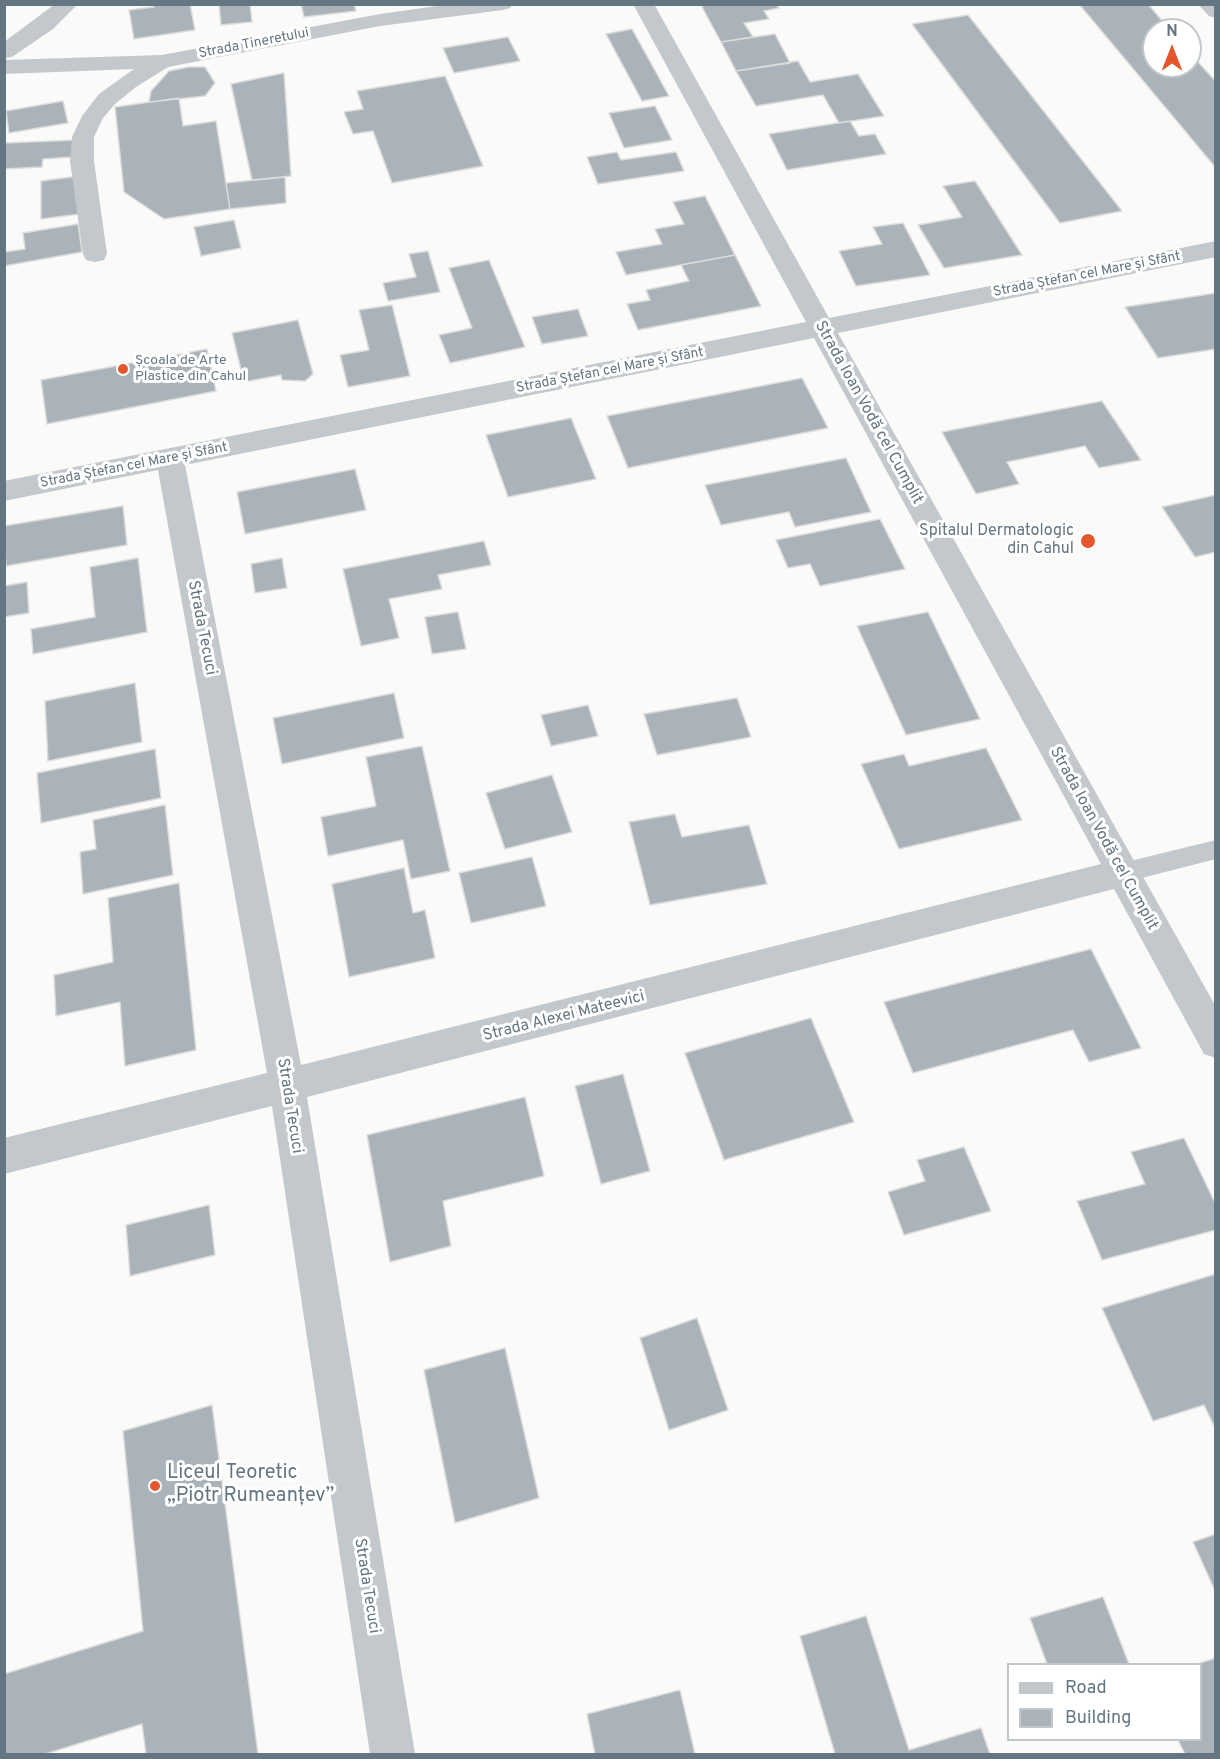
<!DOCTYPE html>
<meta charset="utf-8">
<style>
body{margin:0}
#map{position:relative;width:1220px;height:1759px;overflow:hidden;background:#fafaf8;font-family:Overpass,sans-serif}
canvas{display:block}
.frame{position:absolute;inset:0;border:6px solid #657683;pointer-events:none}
.legend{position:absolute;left:1007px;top:1663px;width:195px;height:78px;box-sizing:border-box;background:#fff;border:2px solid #c1c8cd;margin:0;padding:8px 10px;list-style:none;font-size:18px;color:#657683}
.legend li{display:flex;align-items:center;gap:12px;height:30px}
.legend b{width:30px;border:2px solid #c1c8cd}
.north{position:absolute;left:1142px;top:18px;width:60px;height:60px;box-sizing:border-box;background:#fff;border:2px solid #c1c8cd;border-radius:50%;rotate:0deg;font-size:16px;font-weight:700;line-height:24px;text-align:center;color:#657683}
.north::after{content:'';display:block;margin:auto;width:21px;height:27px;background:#e4572e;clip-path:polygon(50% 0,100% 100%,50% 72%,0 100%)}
</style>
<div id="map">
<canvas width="1220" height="1759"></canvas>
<div class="frame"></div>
<ul class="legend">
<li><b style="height:8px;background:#c3c8cc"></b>Road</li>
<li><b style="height:16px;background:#aab3b9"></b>Building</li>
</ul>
<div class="north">N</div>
</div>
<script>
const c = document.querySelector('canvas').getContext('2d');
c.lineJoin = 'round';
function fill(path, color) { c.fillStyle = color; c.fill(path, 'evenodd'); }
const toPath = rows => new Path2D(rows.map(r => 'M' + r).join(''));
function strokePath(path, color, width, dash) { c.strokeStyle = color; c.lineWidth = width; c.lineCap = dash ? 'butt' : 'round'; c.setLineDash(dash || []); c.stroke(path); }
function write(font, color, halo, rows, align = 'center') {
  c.font = font + ' Overpass,sans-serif'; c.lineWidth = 6; c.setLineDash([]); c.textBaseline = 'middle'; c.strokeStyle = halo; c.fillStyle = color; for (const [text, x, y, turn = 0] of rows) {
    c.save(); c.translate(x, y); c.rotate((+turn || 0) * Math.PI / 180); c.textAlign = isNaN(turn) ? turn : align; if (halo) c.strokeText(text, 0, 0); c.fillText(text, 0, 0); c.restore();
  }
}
const building = toPath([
 [153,4,190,4,195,30,134,39,129,10,154,7,153,4],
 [219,4,250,4,252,22,221,25,219,4],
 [301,4,354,4,356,11,304,17,301,4],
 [706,4,776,4,779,8,764,11,769,19,744,23,753,37,721,42,702,7,706,4],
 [1079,4,1148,4,1170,30,1154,30,1154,66,1190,66,1190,53,1216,82,1216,168,1079,4],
 [968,15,1122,211,1060,223,912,24,968,15],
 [632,29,669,96,642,101,606,34,632,29],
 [775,34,790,63,736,71,721,42,775,34],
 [508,37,520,61,454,73,443,48,508,37],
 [798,61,810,82,858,74,884,116,839,123,823,95,756,106,736,71,798,61],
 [189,67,205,67,215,83,205,96,149,102,151,91,169,71,189,67],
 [284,73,291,176,252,180,231,84,284,73],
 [445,76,483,166,392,183,373,131,353,134,344,112,363,109,357,91,445,76],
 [179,98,183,126,216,121,230,209,164,219,124,192,115,107,179,98],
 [63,101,68,123,9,133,6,111,63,101],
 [655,106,672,140,624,148,609,113,655,106],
 [850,121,859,136,875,134,886,154,787,170,769,134,850,121],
 [77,140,73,157,43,159,42,167,4,169,4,143,77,140],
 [617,152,621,160,676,152,684,171,598,184,587,157,617,152],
 [79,176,80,214,41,219,41,181,79,176],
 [285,177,286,203,230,209,226,183,285,177],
 [975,181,1022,255,944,268,918,225,962,217,943,186,975,181],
 [705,196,735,255,626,275,616,252,662,244,655,229,684,224,673,202,705,196],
 [234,220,241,248,201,256,194,227,234,220],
 [903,223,930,275,856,286,839,251,882,244,873,227,903,223],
 [78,224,82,252,4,266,4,252,25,249,23,233,78,224],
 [428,251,440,292,388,301,383,283,416,277,409,254,428,251],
 [735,255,761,306,638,330,627,304,650,300,646,290,689,281,681,265,735,255],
 [489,260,525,347,450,363,439,335,472,328,449,268,489,260],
 [1216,293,1216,349,1158,358,1125,307,1216,293],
 [392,305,410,376,348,387,340,355,369,350,359,310,392,305],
 [578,309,588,336,542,344,532,317,578,309],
 [298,320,313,374,305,381,282,380,281,375,244,382,232,333,298,320],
 [207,349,216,391,47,424,41,380,207,349],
 [802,378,828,428,628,468,607,416,802,378],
 [1102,401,1141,460,1099,468,1085,446,1007,462,1019,484,976,494,942,432,1102,401],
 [571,418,596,479,508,497,486,435,571,418],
 [846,458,871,512,795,527,789,512,721,525,705,485,846,458],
 [355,469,366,510,245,534,237,492,355,469],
 [1216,495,1216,552,1195,557,1162,507,1216,495],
 [123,506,127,545,6,566,4,526,123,506],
 [880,519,905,569,820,586,810,564,788,568,776,540,880,519],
 [484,541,491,565,438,575,442,589,389,599,399,638,361,646,343,569,484,541],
 [138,558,147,632,33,654,31,629,95,617,90,567,138,558],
 [282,558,287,588,255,593,251,564,282,558],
 [27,582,29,613,4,617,4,586,27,582],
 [458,612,466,649,432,654,425,617,458,612],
 [928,612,980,719,906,735,857,626,928,612],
 [135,683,142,742,48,761,45,701,135,683],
 [394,693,404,738,282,764,273,718,394,693],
 [737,698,751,737,657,755,644,714,737,698],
 [588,705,598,736,551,746,541,715,588,705],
 [422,746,450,871,411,879,403,840,328,856,321,817,376,806,366,757,422,746],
 [986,748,1022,820,899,849,861,764,904,754,909,766,986,748],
 [155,749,161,798,41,823,37,773,155,749],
 [552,775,572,832,505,849,486,793,552,775],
 [165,805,173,875,83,894,80,852,96,849,93,820,165,805],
 [675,814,682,837,749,825,767,884,650,905,629,822,675,814],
 [532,857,546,906,471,923,459,873,532,857],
 [404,868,413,913,425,910,435,958,349,977,332,884,404,868],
 [179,883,196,1050,125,1066,120,1002,56,1016,54,975,113,962,108,898,179,883],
 [1091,949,1141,1048,1089,1062,1073,1030,913,1073,884,1002,1091,949],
 [811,1018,854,1122,724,1160,685,1053,811,1018],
 [623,1074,650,1171,601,1184,575,1086,623,1074],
 [525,1097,544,1176,443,1201,451,1246,390,1262,367,1135,525,1097],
 [1184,1138,1216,1205,1216,1230,1102,1260,1077,1201,1145,1184,1131,1152,1184,1138],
 [964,1147,991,1211,904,1235,888,1192,925,1181,917,1160,964,1147],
 [209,1205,215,1255,130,1276,126,1225,209,1205],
 [1216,1274,1216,1430,1204,1405,1153,1421,1102,1308,1216,1274],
 [697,1318,728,1410,669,1430,640,1338,697,1318],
 [505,1348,539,1498,455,1523,424,1370,505,1348],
 [212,1405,258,1754,146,1754,142,1724,45,1754,4,1754,4,1674,143,1631,123,1431,212,1405],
 [1216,1534,1216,1593,1193,1542,1216,1534],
 [1103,1597,1129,1664,1047,1664,1030,1618,1103,1597],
 [866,1616,909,1750,981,1728,990,1754,835,1754,800,1636,866,1616],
 [1216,1658,1216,1754,1185,1754,1178,1740,1200,1740,1200,1664,1197,1664,1216,1658],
 [680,1690,695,1754,595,1754,587,1714,680,1690]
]);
fill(building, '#aab3b9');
strokePath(building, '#dcdcda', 1.5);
fill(toPath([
 [1216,840,1216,859,1122,883,1114,880,1111,873,1114,866,1122,863,1216,840]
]), '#c3c8cc');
fill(toPath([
 [55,4,78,4,53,29,12,57,4,58,4,42,55,4],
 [451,4,513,4,510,8,503,10,380,26,168,67,136,87,115,104,103,118,94,137,94,161,107,254,104,260,95,262,86,260,83,254,70,161,72,137,82,116,99,94,134,69,4,74,4,60,162,55,380,14,451,4],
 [633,4,654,4,829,318,1216,241,1216,257,838,333,1216,1007,1216,1058,1204,1054,1114,889,307,1097,415,1754,370,1754,272,1106,4,1174,4,1138,267,1073,158,470,4,501,4,481,806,322,633,4],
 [814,338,1101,864,301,1065,185,465,814,338],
 [1198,4,1216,4,1216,18,1209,16,1198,4]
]), '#c3c8cc');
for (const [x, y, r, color] of [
 [123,369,6,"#e4572e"],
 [1088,541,8,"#e4572e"],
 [155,1486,6,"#e4572e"]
]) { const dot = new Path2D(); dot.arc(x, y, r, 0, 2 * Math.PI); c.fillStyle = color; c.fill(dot); strokePath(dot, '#fff', 2); }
write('14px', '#657683', '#fff', [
 ["Strada Tineretului",254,44,-11],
 ["Strada Ștefan cel Mare și Sfânt",1087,275,-11],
 ["Strada Ștefan cel Mare și Sfânt",610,371,-11],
 ["Strada Ștefan cel Mare și Sfânt",134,466,-11]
]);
write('14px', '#657683', '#fff', [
 ["Școala de Arte",135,361],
 ["Plastice din Cahul",135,377]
], 'left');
write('16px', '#657683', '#fff', [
 ["Strada Ioan Vodă cel Cumplit",868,413,61],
 ["Strada Tecuci",201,628,79],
 ["Strada Ioan Vodă cel Cumplit",1103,839,61],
 ["Strada Alexei Mateevici",564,1017,-14],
 ["Strada Tecuci",289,1106,81],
 ["Strada Tecuci",366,1586,81]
]);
write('16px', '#657683', '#fff', [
 ["Spitalul Dermatologic",1074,532],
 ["din Cahul",1074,550]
], 'right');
write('20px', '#657683', '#fff', [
 ["Liceul Teoretic",167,1474],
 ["„Piotr Rumeanțev”",167,1497]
], 'left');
</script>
